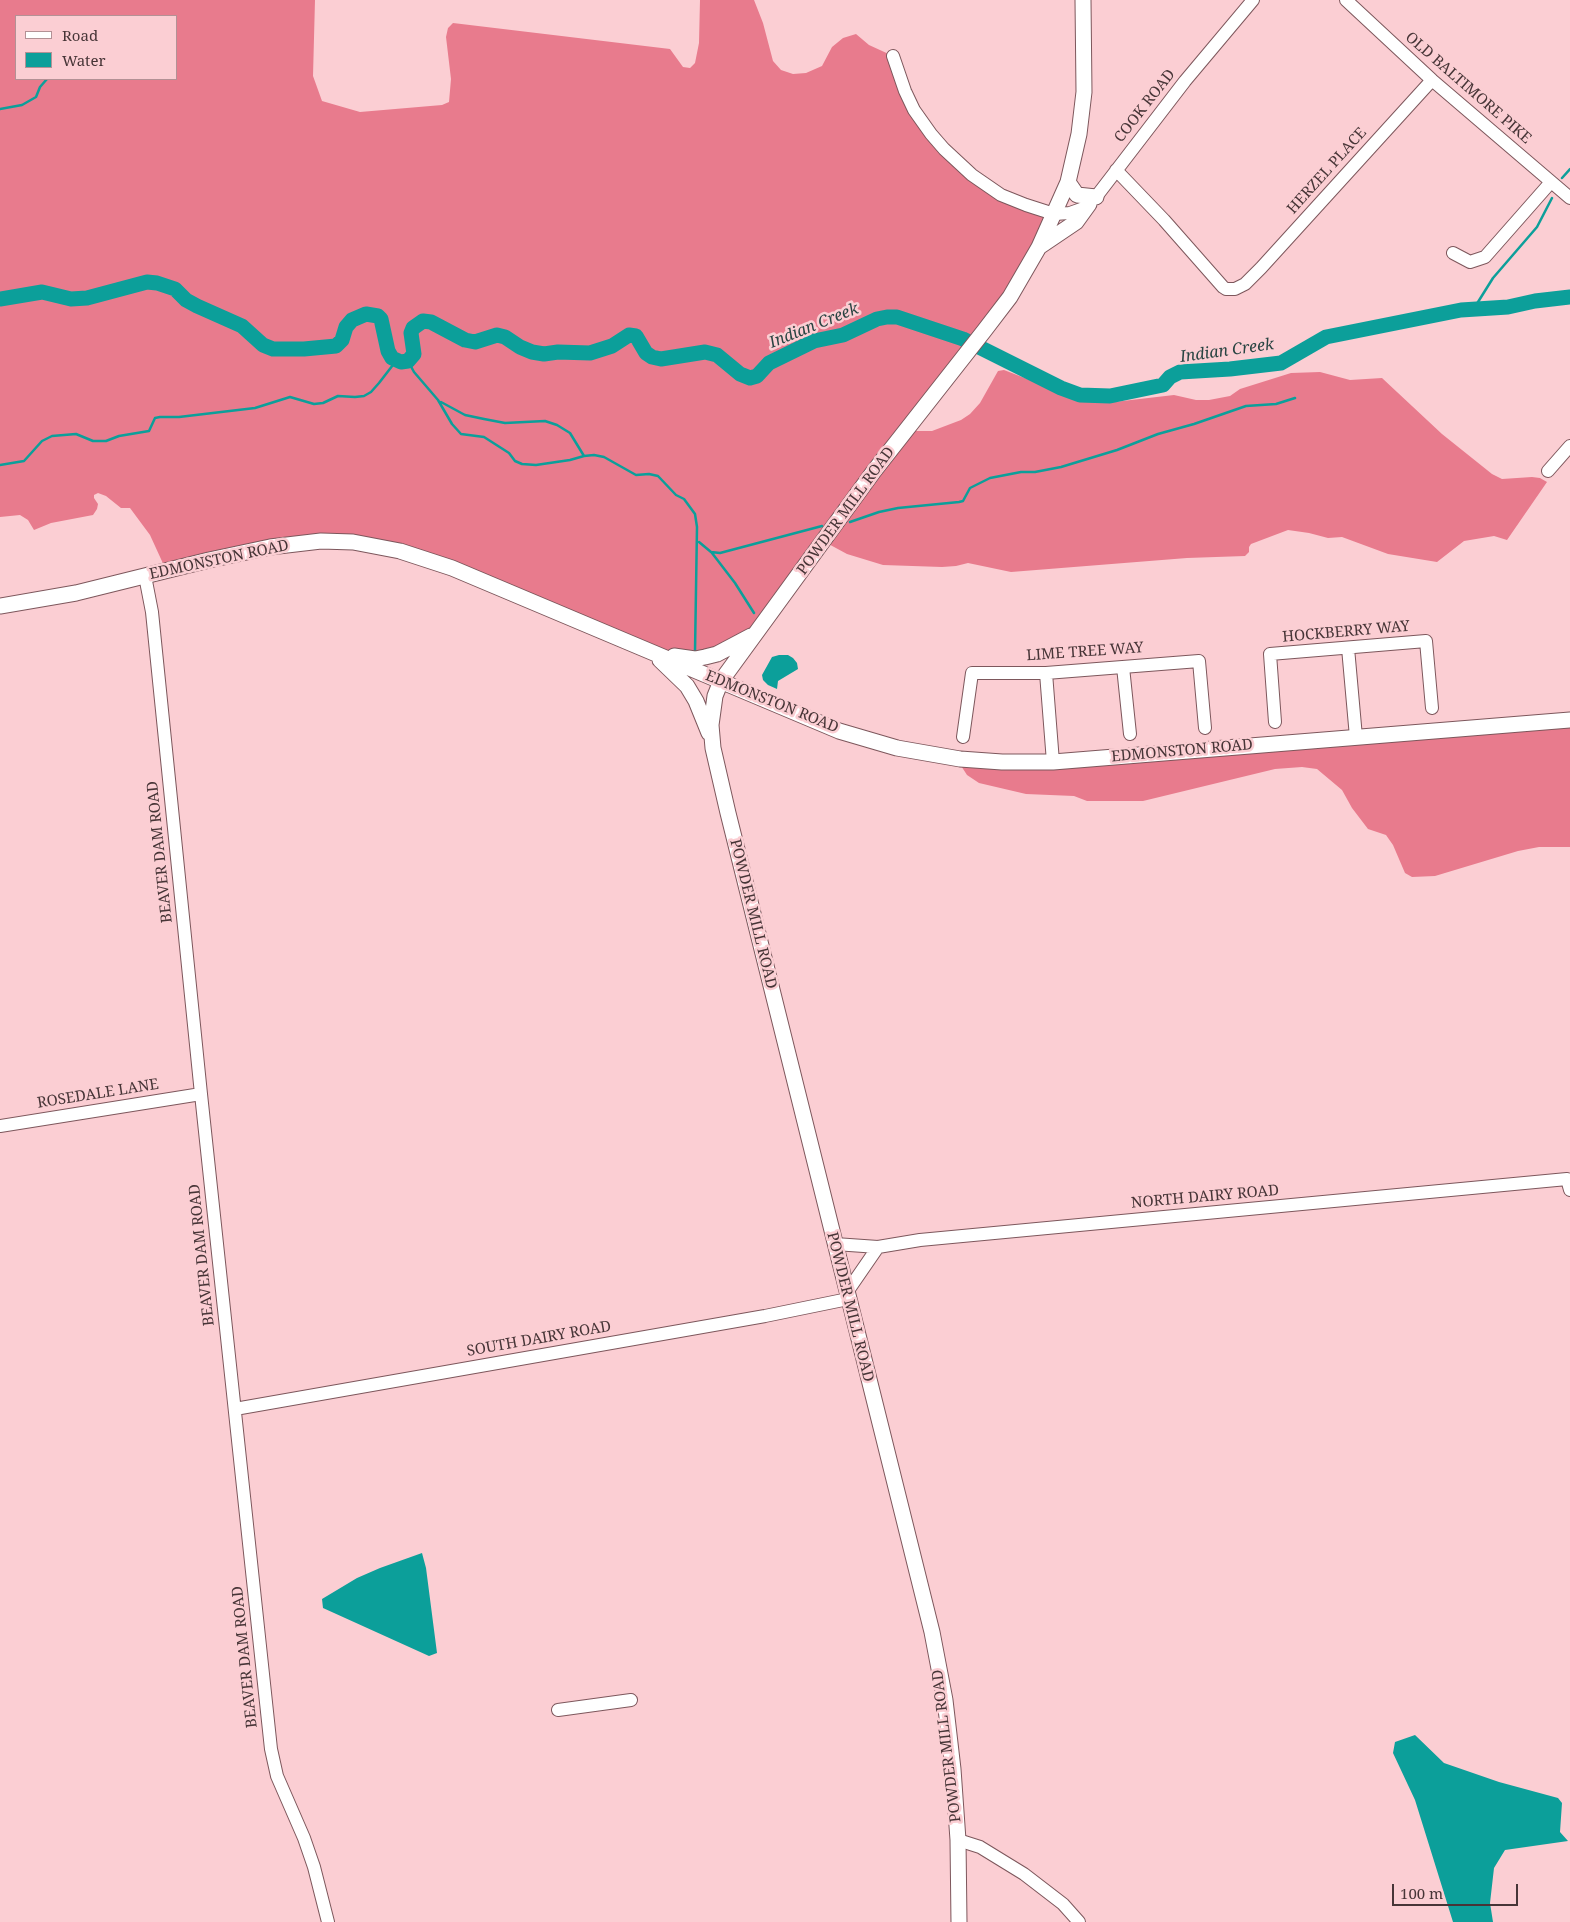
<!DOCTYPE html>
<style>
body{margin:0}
#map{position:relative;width:1570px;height:1922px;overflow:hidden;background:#fbced3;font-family:"Noto Serif",serif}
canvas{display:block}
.legend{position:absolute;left:15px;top:15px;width:162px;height:65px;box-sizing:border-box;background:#fbced3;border:1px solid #b39195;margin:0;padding:6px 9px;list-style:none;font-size:15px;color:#473537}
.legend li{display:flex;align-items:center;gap:10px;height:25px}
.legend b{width:25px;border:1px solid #b39195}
.scale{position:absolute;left:1392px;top:1884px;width:126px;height:22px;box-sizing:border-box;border:2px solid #473537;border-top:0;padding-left:6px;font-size:15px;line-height:18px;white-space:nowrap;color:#473537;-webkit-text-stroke:4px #fbced3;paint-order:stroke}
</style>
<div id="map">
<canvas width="1570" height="1922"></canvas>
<ul class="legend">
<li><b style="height:6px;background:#fff"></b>Road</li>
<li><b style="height:14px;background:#0c9f9a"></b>Water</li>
</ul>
<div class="scale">100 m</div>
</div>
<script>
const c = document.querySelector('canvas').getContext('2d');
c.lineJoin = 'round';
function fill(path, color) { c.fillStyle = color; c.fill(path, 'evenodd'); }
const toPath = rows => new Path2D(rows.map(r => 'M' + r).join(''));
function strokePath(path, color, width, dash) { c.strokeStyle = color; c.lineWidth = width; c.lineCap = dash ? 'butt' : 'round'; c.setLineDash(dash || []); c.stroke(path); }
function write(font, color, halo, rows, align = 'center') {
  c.font = font + ' "Noto Serif",serif'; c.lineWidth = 5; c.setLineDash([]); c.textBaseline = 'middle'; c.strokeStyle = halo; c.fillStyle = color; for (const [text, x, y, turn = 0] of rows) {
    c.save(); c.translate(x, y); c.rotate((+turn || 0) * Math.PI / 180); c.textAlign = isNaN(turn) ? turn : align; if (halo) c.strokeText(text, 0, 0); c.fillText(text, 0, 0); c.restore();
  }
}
fill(toPath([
 [0,0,315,0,313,76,322,101,360,112,442,105,449,102,451,79,446,37,448,28,453,23,670,49,683,67,690,68,695,63,699,43,700,0,754,0,763,23,773,61,781,70,793,74,806,73,822,66,832,47,843,38,856,34,869,45,893,56,914,110,972,175,1054,214,1039,247,906,431,932,431,961,420,970,414,980,403,998,371,1004,370,1079,399,1089,401,1114,402,1174,395,1196,400,1209,400,1230,396,1240,389,1291,373,1320,372,1350,380,1382,378,1442,434,1492,474,1502,479,1532,477,1540,478,1547,482,1507,540,1494,536,1464,541,1437,562,1388,554,1342,537,1328,538,1309,533,1288,530,1251,544,1249,547,1249,552,1245,556,1187,558,1011,572,968,563,956,566,942,567,883,565,847,554,823,541,754,634,717,654,654,654,491,583,337,541,166,570,150,535,130,508,121,508,106,496,98,493,94,495,94,498,98,504,97,509,93,515,51,523,34,530,28,520,20,515,0,517],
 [16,16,176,16,176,79,16,79],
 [1570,720,1570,847,1539,847,1518,851,1435,876,1412,877,1405,873,1393,845,1386,835,1368,829,1352,808,1342,790,1317,769,1302,767,1275,769,1143,801,1087,801,1074,796,1026,794,979,783,967,775,956,758,1002,762]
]), '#e87b8d');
fill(toPath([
 [779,655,788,655,793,658,797,663,798,669,778,681,777,689,768,685,763,680,762,675,772,657],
 [422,1553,426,1568,437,1653,429,1656,323,1608,322,1599,357,1578,380,1568],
 [1415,1735,1444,1763,1499,1782,1558,1798,1562,1803,1560,1832,1568,1841,1505,1850,1494,1868,1490,1903,1493,1922,1453,1922,1415,1800,1393,1753,1395,1742]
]), '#0c9f9a');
strokePath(toPath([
 [0,109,22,105,36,97,40,87,47,79],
 [1562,178,1570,169],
 [1473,310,1493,278,1537,227,1552,198],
 [408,361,414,372,438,400,452,424,461,434,484,437,509,453,515,461,522,464,536,465,570,460,584,456,594,455,604,457,636,475,649,474,658,476,676,495,684,499,695,514,697,527,695,652],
 [441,402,465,415,484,419,505,423,545,421,557,425,570,433,584,456],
 [0,465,24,461,42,441,52,436,76,434,93,441,106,441,119,436,149,431,155,418,160,417,179,417,255,408,290,397,314,404,323,403,338,396,355,397,364,396,371,392,379,383,396,361],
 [850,522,879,512,898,508,959,502,963,501,970,488,990,478,1021,472,1035,472,1061,467,1117,450,1158,434,1194,424,1246,406,1276,404,1295,398],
 [699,542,711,552,720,553,822,526],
 [712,553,735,583,754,613]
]), '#0c9f9a', 2.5);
strokePath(toPath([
 [0,299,42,292,71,299,87,298,147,282,157,283,175,289,186,300,197,306,242,326,263,345,273,349,304,349,336,346,342,340,346,327,352,320,366,314,378,316,381,319,388,351,392,358,401,362,408,361,414,354,411,333,413,328,423,321,431,322,465,340,475,342,497,335,505,337,520,347,532,352,544,354,558,352,590,353,612,346,629,335,636,336,646,353,652,357,661,359,705,352,717,355,740,374,750,378,757,376,769,363,814,341,843,335,877,319,887,317,897,317,963,339,1061,388,1080,395,1110,396,1163,385,1170,377,1180,372,1230,369,1281,363,1326,337,1461,310,1508,307,1535,301,1570,297]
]), '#0c9f9a', 15);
const minor = toPath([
 [1346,0,1432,80,1570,198],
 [893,56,905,91,914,110,931,134,944,149,972,175,1001,195,1026,205,1054,214,1070,213,1084,208,1099,193,1185,81,1253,0],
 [1116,170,1164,220,1223,287,1226,289,1235,289,1245,284,1261,268,1432,80],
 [1453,253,1470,262,1485,257,1551,182],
 [1548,471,1570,446],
 [145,576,152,612,201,1094,271,1749,277,1776,304,1838,314,1867,328,1922],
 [1348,648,1356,737],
 [1123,667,1130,734],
 [1046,673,1053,762],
 [1275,722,1270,654,1426,641,1432,708],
 [963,737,972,673,1046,673,1199,661,1205,728],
 [0,1126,201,1094],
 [835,1244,878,1247,920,1240,1567,1179,1570,1190],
 [847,1292,878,1247],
 [235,1409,765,1316,848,1299],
 [558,1710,631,1700],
 [958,1840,980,1847,1024,1874,1063,1904,1079,1922]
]);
const major = toPath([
 [1068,182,1077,195,1096,197],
 [1039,247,1076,222,1089,204],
 [0,606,76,593,209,560,270,547,321,541,353,542,400,551,452,568,839,731,897,748,960,759,1002,762,1053,762,1570,720],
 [674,656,695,659,705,657,717,654,751,636],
 [660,660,687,686,696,701,709,733],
 [959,1922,958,1840,953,1769,945,1700,932,1632,728,813,713,748,711,725,715,696,721,681,874,471,984,331,1010,297,1039,247,1068,182,1079,134,1084,92,1083,0]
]);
strokePath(minor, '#7d575c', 14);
strokePath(major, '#7d575c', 17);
strokePath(minor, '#fff', 12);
strokePath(major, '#fff', 15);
write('15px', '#473537', '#fbced3', [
 ["OLD BALTIMORE PIKE",1468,88,41],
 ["COOK ROAD",1145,106,-52],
 ["HERZEL PLACE",1327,171,-48],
 ["POWDER MILL ROAD",846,511,-54],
 ["EDMONSTON ROAD",219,560,-12],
 ["HOCKBERRY WAY",1346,632,-5],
 ["LIME TREE WAY",1085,652,-4],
 ["EDMONSTON ROAD",772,702,22],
 ["EDMONSTON ROAD",1182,751,-5],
 ["BEAVER DAM ROAD",160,852,-96],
 ["POWDER MILL ROAD",753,914,76],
 ["ROSEDALE LANE",98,1094,-9],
 ["NORTH DAIRY ROAD",1205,1197,-5],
 ["BEAVER DAM ROAD",202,1255,-96],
 ["POWDER MILL ROAD",850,1307,76],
 ["SOUTH DAIRY ROAD",539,1339,-10],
 ["BEAVER DAM ROAD",245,1657,-96],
 ["POWDER MILL ROAD",947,1746,-97]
]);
write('italic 16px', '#294442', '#fbced3', [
 ["Indian Creek",814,326,-22],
 ["Indian Creek",1227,351,-8]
]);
</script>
